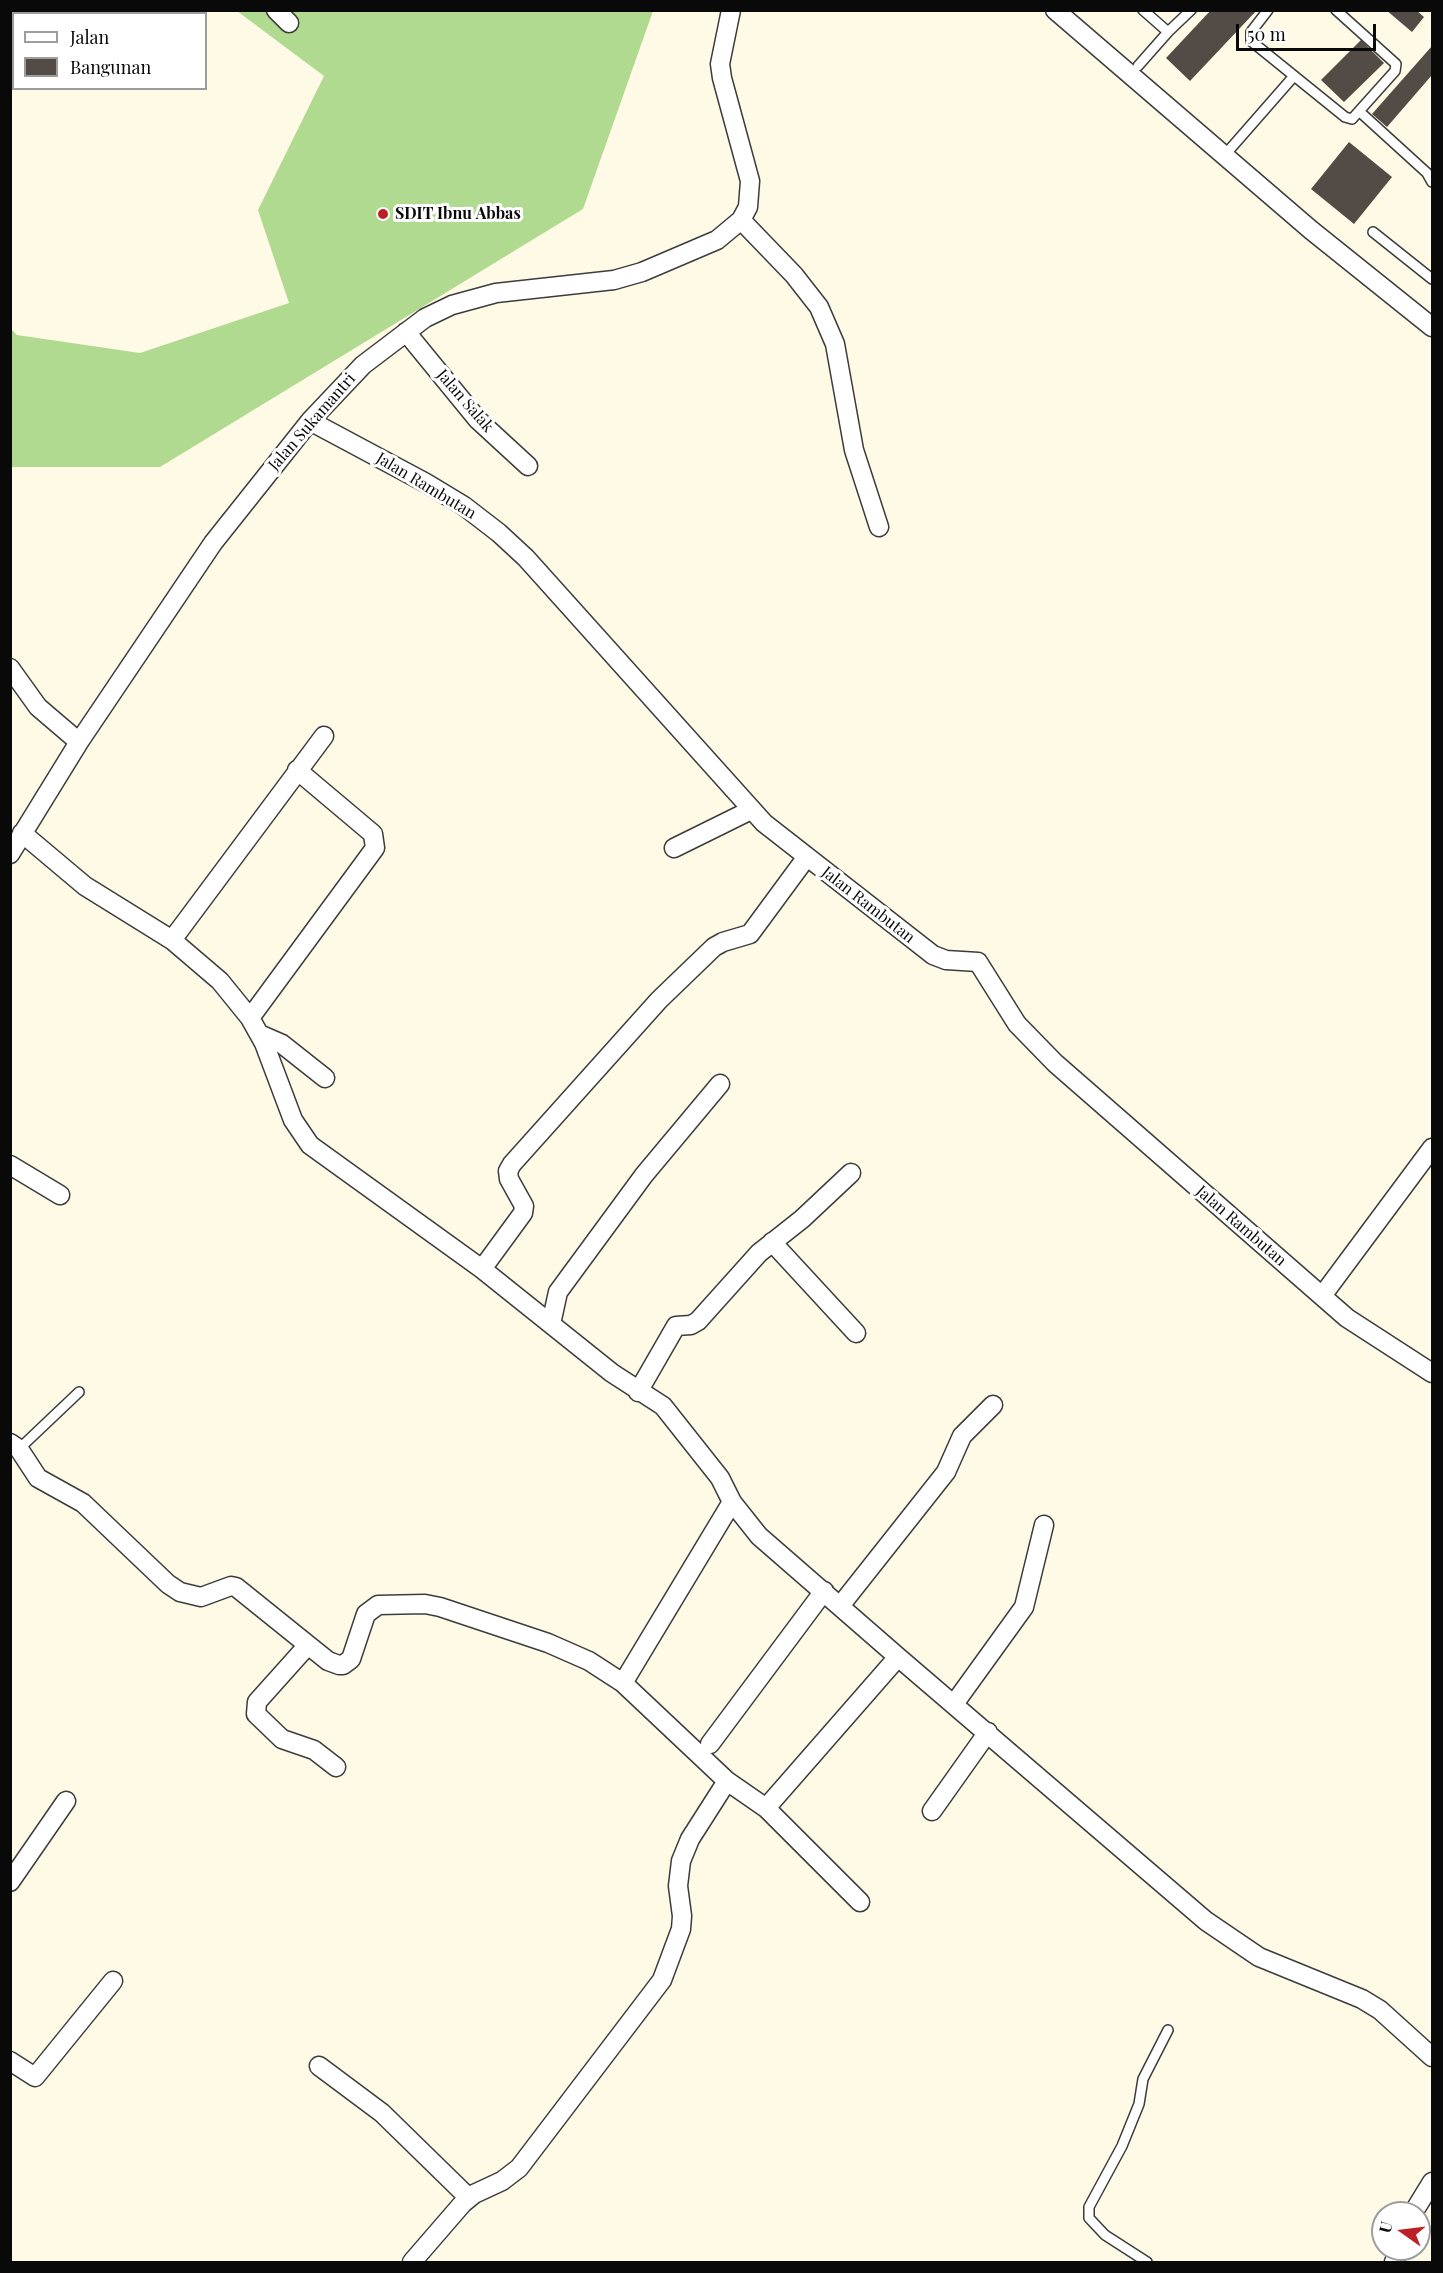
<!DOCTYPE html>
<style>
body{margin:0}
#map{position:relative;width:1443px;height:2273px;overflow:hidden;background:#fffae6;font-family:"Playfair Display",serif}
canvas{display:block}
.frame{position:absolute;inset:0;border:12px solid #090909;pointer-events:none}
.legend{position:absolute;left:12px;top:12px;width:195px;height:78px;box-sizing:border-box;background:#fff;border:2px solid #9d9d9d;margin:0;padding:8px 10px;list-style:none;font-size:18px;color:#090909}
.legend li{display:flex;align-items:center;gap:12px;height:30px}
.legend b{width:30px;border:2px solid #9d9d9d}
.north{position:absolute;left:1371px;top:2201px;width:60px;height:60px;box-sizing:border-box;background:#fff;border:2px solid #9d9d9d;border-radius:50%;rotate:284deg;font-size:16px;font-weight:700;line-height:24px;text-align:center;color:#090909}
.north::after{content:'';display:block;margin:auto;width:21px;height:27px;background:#bb2027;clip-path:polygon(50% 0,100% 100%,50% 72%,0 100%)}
.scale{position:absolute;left:1236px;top:24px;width:140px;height:27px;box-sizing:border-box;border:3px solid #090909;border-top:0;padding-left:8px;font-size:18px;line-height:21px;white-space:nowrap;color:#090909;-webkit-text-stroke:4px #fff;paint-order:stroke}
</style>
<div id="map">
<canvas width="1443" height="2273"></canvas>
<div class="frame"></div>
<ul class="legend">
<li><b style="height:8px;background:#fff"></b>Jalan</li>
<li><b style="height:16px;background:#524b46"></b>Bangunan</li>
</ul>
<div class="north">U</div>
<div class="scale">50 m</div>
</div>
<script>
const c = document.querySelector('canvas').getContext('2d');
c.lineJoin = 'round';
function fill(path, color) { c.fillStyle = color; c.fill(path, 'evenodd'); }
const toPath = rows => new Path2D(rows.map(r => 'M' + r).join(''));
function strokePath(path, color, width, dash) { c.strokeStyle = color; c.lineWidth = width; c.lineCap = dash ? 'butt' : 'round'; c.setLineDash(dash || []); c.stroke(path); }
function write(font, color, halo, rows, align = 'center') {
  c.font = font + ' "Playfair Display",serif'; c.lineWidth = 6; c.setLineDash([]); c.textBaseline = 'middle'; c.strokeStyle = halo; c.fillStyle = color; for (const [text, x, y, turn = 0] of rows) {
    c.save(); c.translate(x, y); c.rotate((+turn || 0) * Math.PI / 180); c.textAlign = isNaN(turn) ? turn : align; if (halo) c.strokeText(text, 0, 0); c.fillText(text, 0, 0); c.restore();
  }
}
fill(toPath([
 [237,11,653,11,583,209,160,467,11,467,10,328,17,335,140,353,289,303,258,210,324,76]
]), '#b0da8f');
fill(toPath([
 [1211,10,1257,10,1190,81,1166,58],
 [1386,10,1416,10,1424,17,1412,32],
 [1361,40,1384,63,1344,102,1321,80],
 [1432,46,1432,75,1387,127,1372,114],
 [1349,142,1392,177,1354,224,1311,189]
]), '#524b46');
const service = toPath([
 [1268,10,1251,32,1251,41,1345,117,1352,119,1395,71,1396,64,1336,10],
 [1168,32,1191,10],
 [1138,66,1168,32,1143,10],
 [1360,112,1427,173,1432,182],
 [1224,156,1294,76],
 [1373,232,1432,279],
 [19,1449,79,1392],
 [1147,2262,1105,2235,1089,2218,1089,2207,1122,2146,1139,2104,1143,2079,1168,2030]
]);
const minor = toPath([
 [276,10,289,23],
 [1055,10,1311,230,1432,327],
 [741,220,794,275,819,307,835,344,854,450,879,527],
 [406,332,478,420,528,466],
 [310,421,426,483,464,506,499,533,526,558,764,823,933,955,946,960,978,962,1017,1024,1055,1063,1347,1318,1432,1373],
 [10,668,38,707,79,742],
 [22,833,85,886,172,940,220,981,250,1018,264,1043,293,1120,310,1145,482,1269,612,1373,663,1406,720,1478,732,1502,759,1536,898,1657,1206,1921,1259,1957,1362,1999,1380,2010,1432,2057],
 [674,848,751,810],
 [10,854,79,742,213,543,310,421,363,365,425,318,452,305,496,293,614,280,642,272,717,240,741,220,748,207,750,181,722,78,720,64,731,10],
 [172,940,324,736],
 [250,1018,375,848,373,834,297,770],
 [259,1034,282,1044,325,1078],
 [10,1165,60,1195],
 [772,1242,856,1333],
 [482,1269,523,1213,524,1206,509,1179,508,1171,512,1164,659,1000,714,947,723,942,750,934,806,858],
 [1322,1296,1432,1148],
 [551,1324,558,1292,644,1175,720,1084],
 [638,1392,676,1326,691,1325,698,1321,759,1253,802,1219,851,1173],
 [10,1443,19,1449,38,1478,83,1503,168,1584,180,1592,201,1597,231,1586,236,1587,328,1661,339,1665,343,1665,351,1659,366,1614,378,1605,425,1604,440,1607,548,1643,589,1661,623,1683,727,1781,766,1808,898,1657],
 [840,1606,946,1472,962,1436,993,1405],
 [308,1645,257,1702,256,1714,282,1739,314,1750,336,1767],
 [623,1683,732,1502],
 [954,1704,1024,1607,1044,1525],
 [710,1744,824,1591],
 [766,1808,860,1902],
 [932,1811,988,1732],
 [10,1882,66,1801],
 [10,2061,35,2077,113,1981],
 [319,2066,382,2113,469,2198],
 [1413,2213,1432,2182],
 [412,2262,463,2203,474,2194,502,2181,519,2168,662,1980,681,1929,682,1916,678,1886,681,1861,690,1839,727,1781],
 [1394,2262,1399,2249]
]);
strokePath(service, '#3c3c3c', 12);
strokePath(minor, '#3c3c3c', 21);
strokePath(service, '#fff', 9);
strokePath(minor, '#fff', 18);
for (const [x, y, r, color] of [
 [383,214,6,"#bb2027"]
]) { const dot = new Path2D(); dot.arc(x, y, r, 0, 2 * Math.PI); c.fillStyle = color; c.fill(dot); strokePath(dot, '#fff', 2); }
write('bold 16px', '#090909', '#fff', [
 ["SDIT Ibnu Abbas",395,214]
], 'left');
write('16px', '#090909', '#fff', [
 ["Jalan Salak",465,401,49],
 ["Jalan Sukamantri",312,422,-49],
 ["Jalan Rambutan",426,486,31],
 ["Jalan Rambutan",868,905,38],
 ["Jalan Rambutan",1241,1226,41]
]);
</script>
